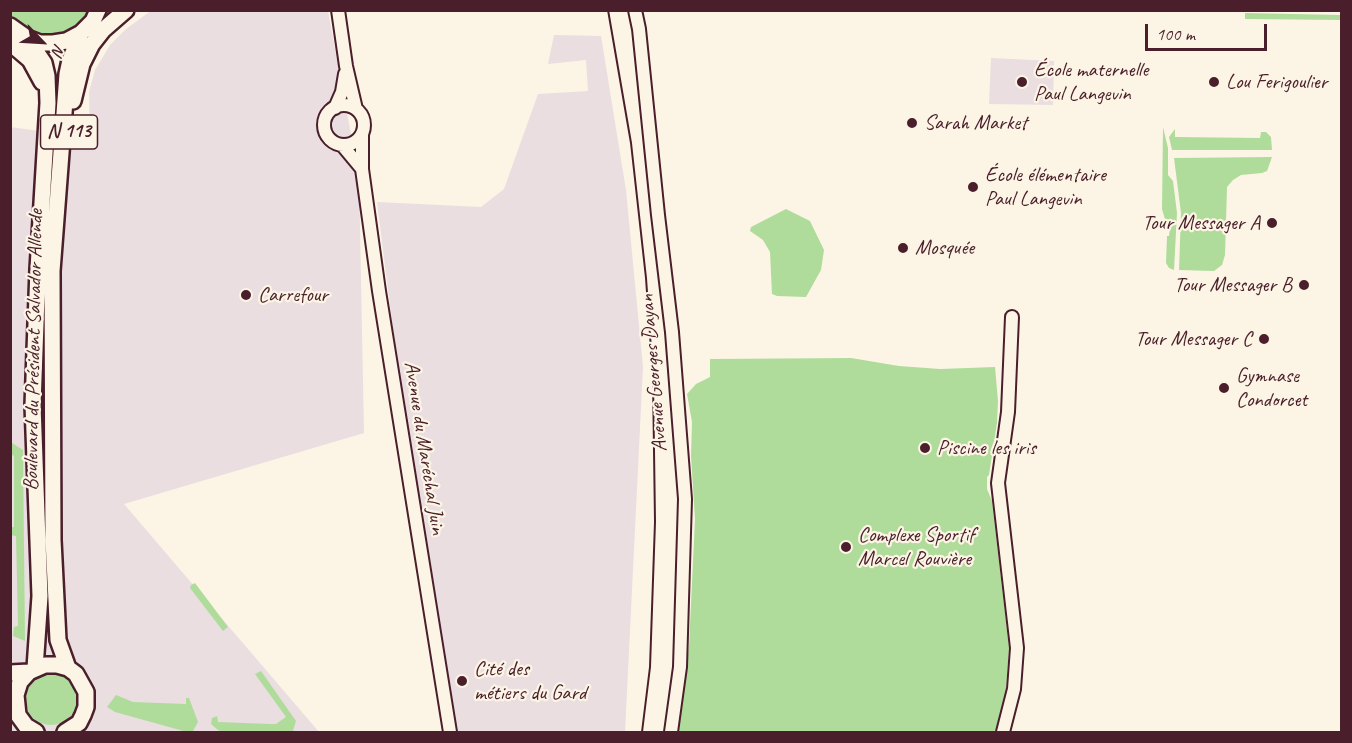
<!DOCTYPE html>
<meta charset="utf-8">
<style>
body{margin:0}
#map{position:relative;width:1352px;height:743px;overflow:hidden;background:#fcf5e5;font-family:Caveat,sans-serif}
canvas{display:block}
.frame{position:absolute;inset:0;border:12px solid #4a1f2b;pointer-events:none}
.north{position:absolute;left:12px;top:12px;width:60px;height:60px;-webkit-text-stroke:4px #fcf5e5;paint-order:stroke;rotate:115deg;font-size:16px;font-weight:700;line-height:24px;text-align:center;color:#4a1f2b}
.north::after{content:'';display:block;margin:auto;width:21px;height:27px;background:#4a1f2b;clip-path:polygon(50% 0,100% 100%,50% 72%,0 100%)}
.scale{position:absolute;left:1145px;top:24px;width:122px;height:27px;box-sizing:border-box;border:3px solid #4a1f2b;border-top:0;padding-left:8px;font-size:18px;line-height:21px;white-space:nowrap;color:#4a1f2b;-webkit-text-stroke:4px #fcf5e5;paint-order:stroke}
</style>
<div id="map">
<canvas width="1352" height="743"></canvas>
<div class="frame"></div>
<div class="north">N</div>
<div class="scale">100 m</div>
</div>
<script>
const c = document.querySelector('canvas').getContext('2d');
c.lineJoin = 'round';
function fill(path, color) { c.fillStyle = color; c.fill(path, 'evenodd'); }
const toPath = rows => new Path2D(rows.map(r => 'M' + r).join(''));
function strokePath(path, color, width, dash) { c.strokeStyle = color; c.lineWidth = width; c.lineCap = dash ? 'butt' : 'round'; c.setLineDash(dash || []); c.stroke(path); }
function write(font, color, halo, rows, align = 'center') {
  c.font = font + ' Caveat,sans-serif'; c.lineWidth = 4.5; c.setLineDash([]); c.textBaseline = 'middle'; c.strokeStyle = halo; c.fillStyle = color; for (const [text, x, y, turn = 0] of rows) {
    c.save(); c.translate(x, y); c.rotate((+turn || 0) * Math.PI / 180); c.textAlign = isNaN(turn) ? turn : align; if (halo) c.strokeText(text, 0, 0); c.fillText(text, 0, 0); c.restore();
  }
}
fill(toPath([
 [152,10,328,11,359,177,364,433,124,504,319,732,11,732,10,127,90,138,89,92,95,70,110,45,126,29],
 [554,35,601,36,626,190,643,367,625,732,453,732,442,642,401,394,377,202,481,207,504,189,538,94,588,91,586,60,548,64],
 [991,58,1054,61,1053,105,989,104]
]), '#eadee1');
fill(toPath([
 [10,11,91,11,78,27,64,34,49,36,34,34,21,26,11,15],
 [1245,13,1341,15,1341,20,1245,19],
 [1163,127,1168,148,1168,175,1173,181,1177,213,1174,270,1169,268,1166,263,1167,236,1169,236,1170,227,1167,226,1162,209],
 [1175,129,1175,137,1260,138,1261,132,1266,132,1271,137,1272,150,1172,150,1169,137],
 [1272,157,1267,171,1262,173,1241,175,1233,180,1227,187,1225,255,1222,265,1214,271,1179,270,1181,213,1174,158],
 [786,209,810,221,824,250,821,270,806,297,777,296,772,294,770,252,763,240,750,231,751,227],
 [851,358,899,366,940,369,995,367,998,401,997,423,989,475,987,477,987,489,992,501,1009,648,1005,703,995,732,678,732,689,646,695,519,691,456,692,422,687,394,696,384,710,377,710,359],
 [10,437,12,443,23,450,25,641,13,636,14,627,18,626,16,536,10,535,11,527,14,527,14,456,11,454],
 [195,583,228,627,223,631,190,588,191,585],
 [261,671,296,721,293,731,223,732,218,730,211,724,212,718,217,716,218,722,271,724,276,724,286,717,255,674],
 '25 699a26 26 0 1 1 52 0a26 26 0 1 1-52 0Z',
 [116,695,133,702,186,704,186,698,189,698,198,722,193,731,187,732,115,712,107,707]
]), '#afdc9a');
const minor = toPath([
 [338,10,346,66,356,109],
 [635,10,639,29,658,215,672,332,685,499,680,667,671,732],
 '324 125a20 20 0 1 1 40 0a20 20 0 1 1-40 0Z',
 [335,108,342,92,345,74],
 [362,135,362,169,379,291,450,732],
 [342,145,362,169],
 [1003,732,1014,689,1017,648,998,483,1008,412,1012,317]
]);
const major = toPath([
 [10,26,27,38,40,43,53,43,66,41,81,33,93,21,98,10],
 [27,38,44,63,47,76,48,103,38,269,33,405,40,596,35,668],
 [10,43,30,60,42,82],
 [73,101,82,64,92,44,103,30,126,10],
 [68,668,58,640,53,540,52,271,67,74,70,60,81,33],
 [10,673,29,672],
 [36,732,26,726,18,715,16,695,20,682,29,672,45,665,57,665,68,668,76,674,86,692,86,707,83,715,79,723,65,732]
]);
strokePath(minor, '#4a1f2b', 16);
strokePath(major, '#4a1f2b', 20);
strokePath(minor, '#fcf5e5', 12);
strokePath(major, '#fcf5e5', 15);
strokePath(toPath([
 [608,10,631,143,646,278,653,378,655,522,650,667,642,732]
]), '#4a1f2b', 2);
for (const [x, y, r, color] of [
 [1022,82,6,"#4a1f2b"],
 [1214,82,6,"#4a1f2b"],
 [912,123,6,"#4a1f2b"],
 [973,187,6,"#4a1f2b"],
 [1272,223,6,"#4a1f2b"],
 [903,248,6,"#4a1f2b"],
 [1304,285,6,"#4a1f2b"],
 [246,295,6,"#4a1f2b"],
 [1264,339,6,"#4a1f2b"],
 [1224,388,6,"#4a1f2b"],
 [925,448,6,"#4a1f2b"],
 [846,547,6,"#4a1f2b"],
 [462,681,6,"#4a1f2b"]
]) { const dot = new Path2D(); dot.arc(x, y, r, 0, 2 * Math.PI); c.fillStyle = color; c.fill(dot); strokePath(dot, '#fcf5e5', 2); }
for (const [x, y, w] of [
 [69,132,57]
]) { const box = new Path2D(); box.roundRect(x - w / 2, y - 17, w, 34, 4.5); c.fillStyle = '#fcf5e5'; c.fill(box); strokePath(box, '#4a1f2b', 1.5); }
write('bold 20px', '#4a1f2b', null, [
 ["N 113",69,132]
]);
write('21px', '#4a1f2b', '#fcf5e5', [
 ["École maternelle",1034,70],
 ["Paul Langevin",1034,94],
 ["Lou Ferigoulier",1226,82],
 ["Sarah Market",924,123],
 ["École élémentaire",985,175],
 ["Paul Langevin",985,199],
 ["Tour Messager A",1260,223,"right"],
 ["Mosquée",915,248],
 ["Tour Messager B",1292,285,"right"],
 ["Carrefour",258,295],
 ["Tour Messager C",1252,339,"right"],
 ["Gymnase",1236,376],
 ["Condorcet",1236,400],
 ["Piscine les iris",937,448],
 ["Complexe Sportif",858,535],
 ["Marcel Rouvière",858,559],
 ["Cité des",474,669],
 ["métiers du Gard",474,693]
], 'left');
write('21px', '#4a1f2b', '#fcf5e5', [
 ["Boulevard du Président Salvador Allende",34,350,-89],
 ["Avenue Georges Dayan",654,373,-95],
 ["Avenue du Maréchal Juin",424,448,81]
]);
</script>
